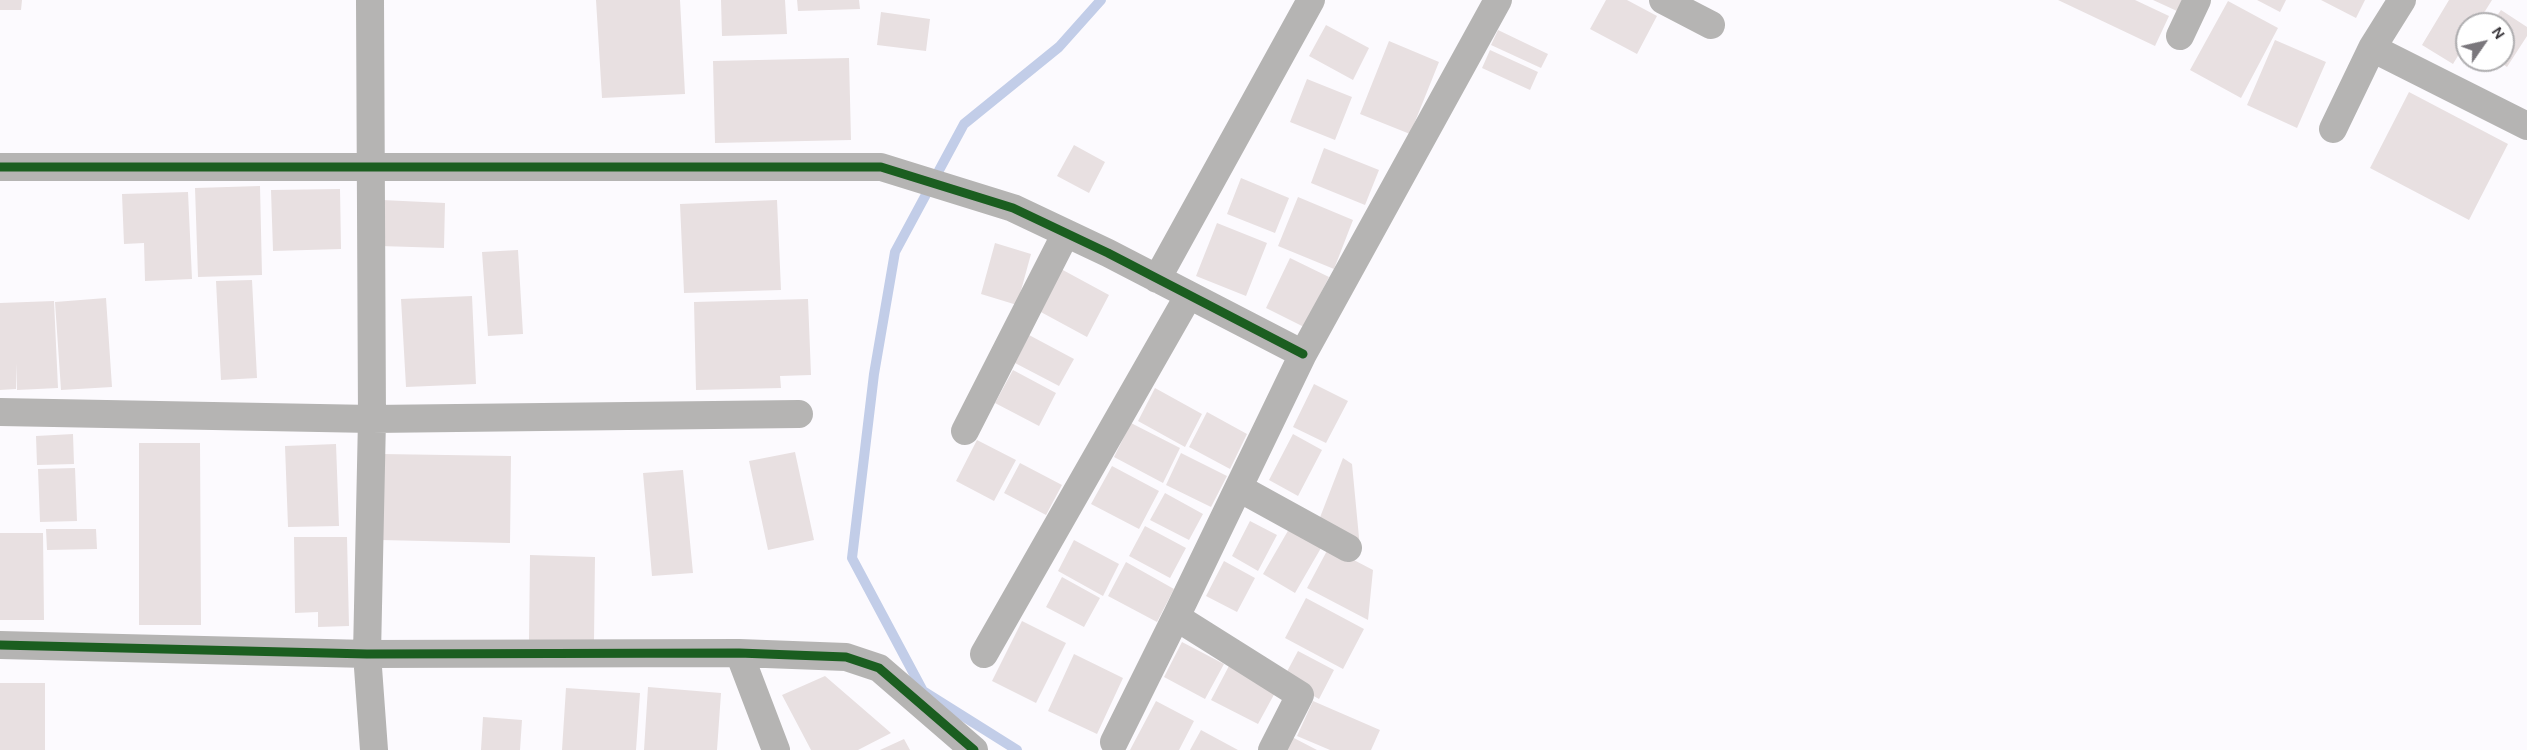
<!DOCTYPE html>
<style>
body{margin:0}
#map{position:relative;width:2527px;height:750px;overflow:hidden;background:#fcfafe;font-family:Karla,sans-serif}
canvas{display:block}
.north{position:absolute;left:2455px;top:12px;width:60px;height:60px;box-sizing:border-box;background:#fff;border:2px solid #aeadaf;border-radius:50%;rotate:56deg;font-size:16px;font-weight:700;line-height:24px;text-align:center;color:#343136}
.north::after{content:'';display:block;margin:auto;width:21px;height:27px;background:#7a777c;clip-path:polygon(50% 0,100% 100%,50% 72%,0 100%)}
</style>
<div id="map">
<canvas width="2527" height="750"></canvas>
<div class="north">N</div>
</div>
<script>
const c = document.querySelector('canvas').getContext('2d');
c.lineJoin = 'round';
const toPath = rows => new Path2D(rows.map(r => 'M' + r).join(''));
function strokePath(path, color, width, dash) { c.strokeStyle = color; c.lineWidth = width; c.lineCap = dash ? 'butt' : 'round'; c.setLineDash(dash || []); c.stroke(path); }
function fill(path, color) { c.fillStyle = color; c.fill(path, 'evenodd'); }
strokePath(toPath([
 [1017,750,923,691,852,558,874,374,895,252,964,124,1059,47,1101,0]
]), '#c2cde8', 10);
fill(toPath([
 [0,0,22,0,21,10,0,10],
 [596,0,680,0,685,94,602,98],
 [721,0,785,0,787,34,722,36],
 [797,0,859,0,860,9,798,11],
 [1606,0,1627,0,1657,16,1637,54,1590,29],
 [2058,0,2135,0,2169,16,2155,46],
 [2153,0,2182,0,2177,11],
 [2257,0,2286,0,2280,12],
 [2321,0,2365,0,2356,18],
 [2449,0,2492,0,2477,24,2467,24,2467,41,2453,64,2422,45],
 [2228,1,2278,28,2241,98,2190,70],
 [2501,10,2527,27,2527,36,2507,67,2497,60,2503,60,2503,24,2491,24],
 [881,12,930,19,926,51,877,45],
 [1326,25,1369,48,1353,80,1309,56],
 [1498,30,1548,54,1541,68,1491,45],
 [2275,40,2326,62,2297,128,2247,105],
 [1389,41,1439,62,1410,134,1360,114],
 [1490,50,1538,72,1530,90,1482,68],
 [849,58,851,140,715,143,713,61],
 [1307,79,1352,97,1335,140,1290,122],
 [2409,92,2508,144,2469,220,2370,168],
 [1074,145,1105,162,1089,193,1057,176],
 [1324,148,1379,170,1365,205,1311,183],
 [1241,178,1289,198,1275,233,1227,214],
 [260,186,262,275,198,277,195,188],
 [340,189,341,249,273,251,271,190],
 [188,192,192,279,145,281,144,243,124,244,122,194],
 [1298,197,1353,220,1334,269,1278,246],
 [382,200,445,203,444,248,380,246],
 [777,200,781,290,684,293,680,204],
 [1217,223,1267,243,1246,296,1196,276],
 [995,243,1031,254,1017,305,981,294],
 [518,250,523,334,488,336,482,252],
 [1290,258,1329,277,1304,327,1266,308],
 [1061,269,1109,295,1087,337,1039,311],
 [252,280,257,378,221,380,216,281],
 [472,296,476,384,406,387,401,299],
 [106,298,112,387,61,390,55,302],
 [808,299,811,375,780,376,781,388,696,390,694,302],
 [54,301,58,388,17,390,16,363,16,389,0,390,0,303],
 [1029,335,1074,359,1059,386,1015,363],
 [1013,370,1056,393,1039,426,995,403],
 [1314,384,1348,401,1326,443,1293,427],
 [1155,388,1202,414,1185,447,1138,421],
 [1207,412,1247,434,1230,469,1189,447],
 [1131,423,1180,448,1163,483,1114,457],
 [73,434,74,464,37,465,36,436],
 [1293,434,1322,450,1298,496,1269,480],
 [977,440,1016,460,994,501,956,481],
 [139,443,200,443,201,625,139,625],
 [336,444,339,526,288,527,285,446],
 [795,452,814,540,768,550,749,461],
 [1181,453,1227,476,1211,507,1166,485],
 [382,454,511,456,510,543,381,540],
 [1343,458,1352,464,1360,548,1319,520],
 [1020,463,1062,485,1046,515,1004,493],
 [1112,466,1159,491,1139,529,1091,504],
 [75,468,77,521,40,522,38,469],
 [683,470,693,573,652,576,643,473],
 [1165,493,1203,514,1189,540,1150,520],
 [1250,521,1277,535,1258,571,1232,556],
 [1145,526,1186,548,1170,578,1129,556],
 [46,529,96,529,97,549,47,550],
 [1289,529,1321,548,1295,593,1263,574],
 [0,533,43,533,44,620,0,620],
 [294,537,347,537,349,626,318,627,318,612,295,613],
 [1074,540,1119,564,1103,596,1058,571],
 [1329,547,1373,570,1368,620,1307,588],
 [530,555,595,557,594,641,529,640],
 [1224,561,1255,578,1237,612,1206,596],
 [1126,562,1174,589,1157,622,1108,596],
 [1062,577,1100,598,1084,627,1046,607],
 [1306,598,1364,629,1343,669,1285,638],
 [1022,621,1066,643,1036,703,992,681],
 [1182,642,1224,664,1205,699,1164,677],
 [1298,651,1334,670,1319,699,1283,679],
 [1074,654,1123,678,1097,734,1048,711],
 [1230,664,1277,689,1258,724,1211,700],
 [825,676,891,733,858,750,811,750,782,695],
 [0,683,45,683,45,750,0,750],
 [648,687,721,693,717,750,644,750],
 [566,688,640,693,636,750,562,750],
 [1156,701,1194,721,1179,750,1130,750],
 [1313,701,1380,730,1371,750,1330,750,1297,736],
 [483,717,522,720,520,750,481,750],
 [1201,730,1238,750,1190,750],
 [1292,737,1317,750,1285,750],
 [904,739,910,750,880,750]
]), '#e8e0e1');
strokePath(toPath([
 [370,0,372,419,367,654,374,750],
 [1663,0,1711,25],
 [2180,36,2197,0],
 [2372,48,2527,126],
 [2333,129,2372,48,2402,0],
 [0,167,881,167,1013,208,1108,253,1303,354],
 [1157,279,1311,0],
 [0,412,372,419,799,414],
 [965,431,1066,233],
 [1239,488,1348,548],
 [0,645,367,654,739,653,846,657,879,668,974,750],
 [739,653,776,750],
 [984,654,1189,295],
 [1114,742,1176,617],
 [1272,750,1300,695,1176,617,1303,354,1498,0]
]), '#b5b4b3', 28);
strokePath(toPath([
 [0,167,881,167,1013,208,1108,253,1303,354],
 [0,645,367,654,739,653,846,657,879,668,974,750]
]), '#1b5e20', 9);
</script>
